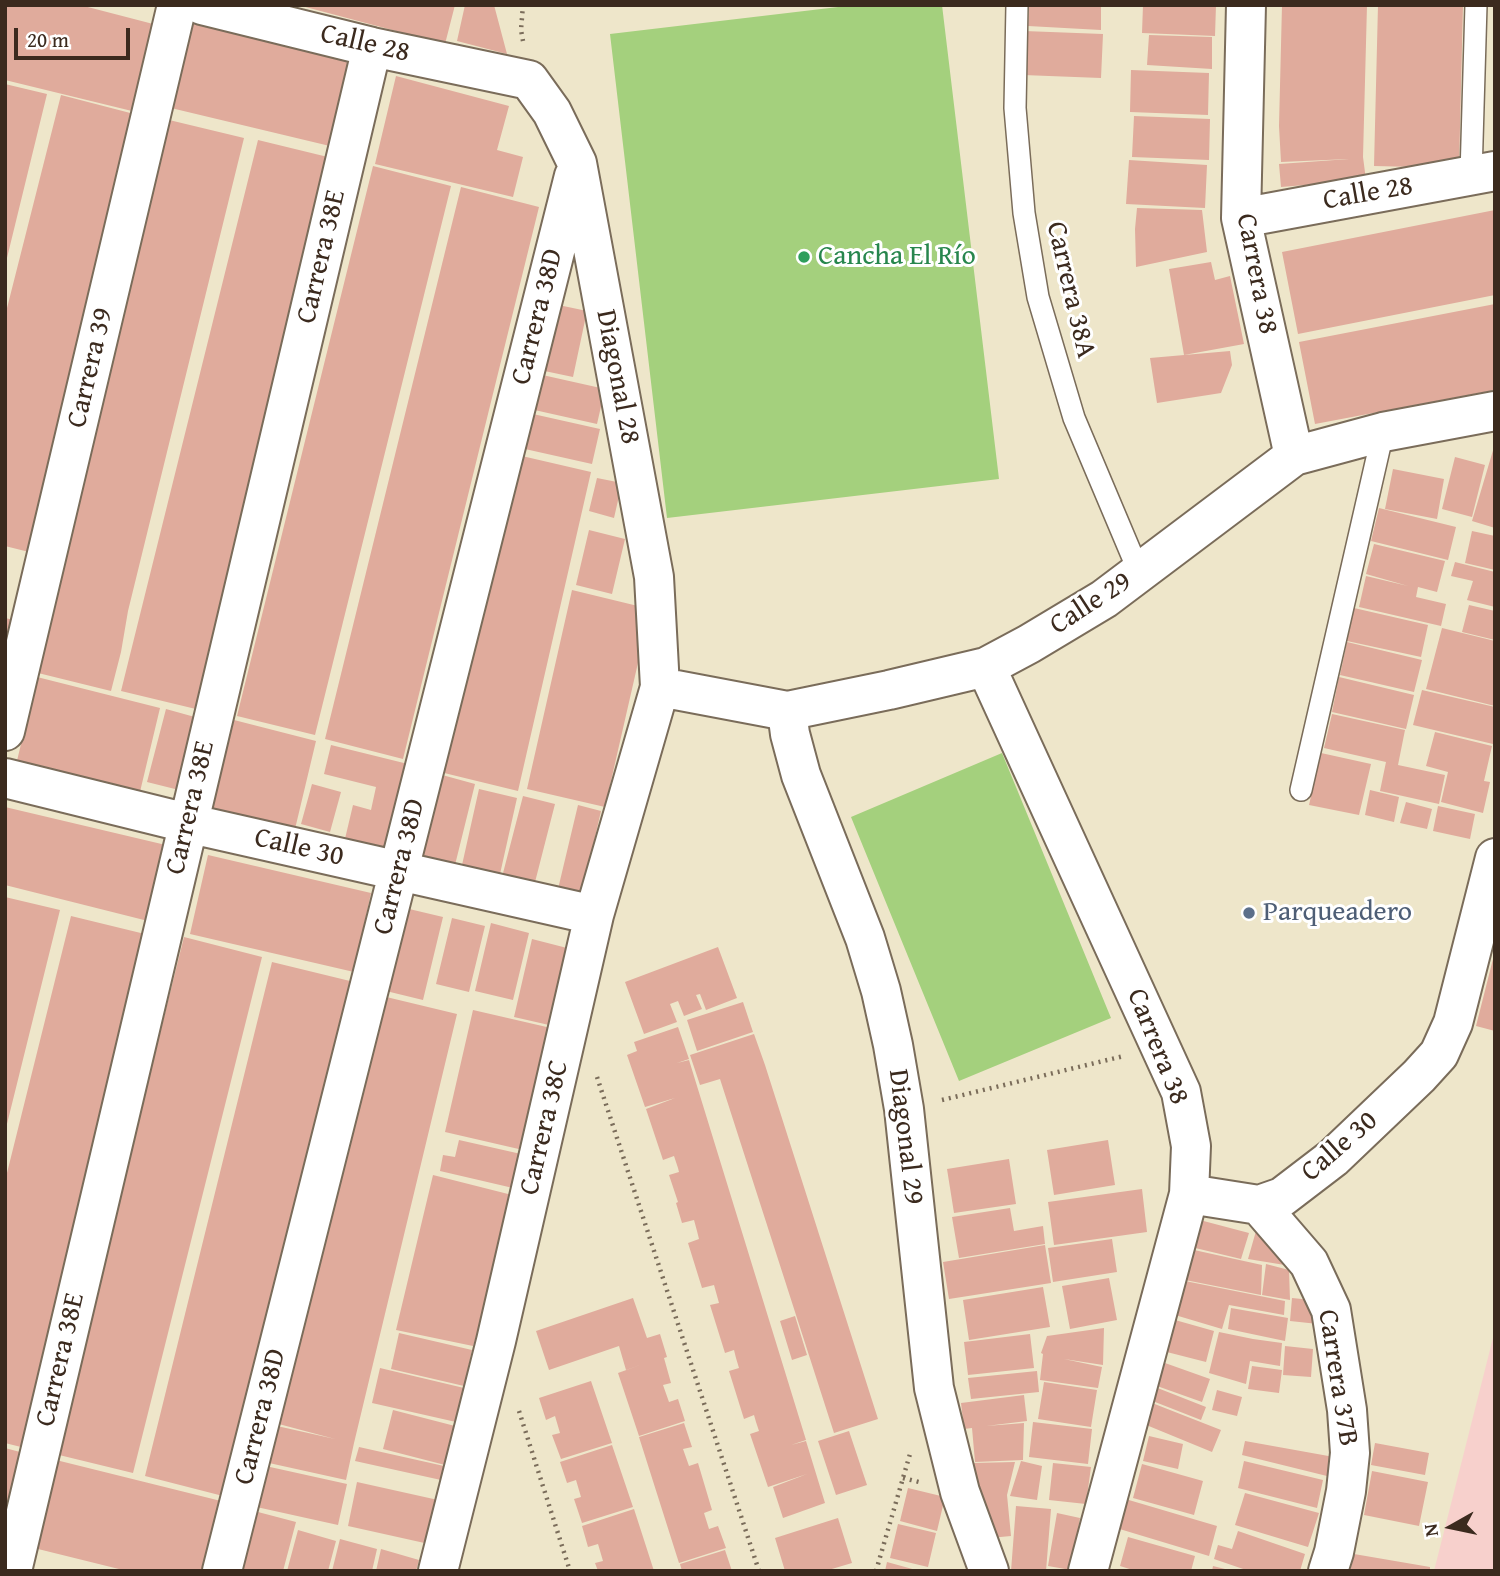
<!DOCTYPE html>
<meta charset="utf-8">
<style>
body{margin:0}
#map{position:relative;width:1500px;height:1576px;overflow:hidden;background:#eee6ca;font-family:"Gentium Book Plus",serif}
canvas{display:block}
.frame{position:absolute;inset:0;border:7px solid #3b2a1e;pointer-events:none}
.north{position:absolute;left:1416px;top:1492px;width:70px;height:70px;-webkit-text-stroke:5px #fff;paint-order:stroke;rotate:261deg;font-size:19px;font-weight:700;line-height:28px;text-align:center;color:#3b2a1e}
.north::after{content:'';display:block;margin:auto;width:24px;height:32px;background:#3b2a1e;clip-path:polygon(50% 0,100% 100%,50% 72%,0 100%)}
.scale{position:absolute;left:14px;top:28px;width:116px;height:32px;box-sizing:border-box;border:4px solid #3b2a1e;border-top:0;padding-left:9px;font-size:21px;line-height:24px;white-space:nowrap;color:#3b2a1e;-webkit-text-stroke:5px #fff;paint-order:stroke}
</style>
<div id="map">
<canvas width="1500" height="1576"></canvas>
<div class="frame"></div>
<div class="north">N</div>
<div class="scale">20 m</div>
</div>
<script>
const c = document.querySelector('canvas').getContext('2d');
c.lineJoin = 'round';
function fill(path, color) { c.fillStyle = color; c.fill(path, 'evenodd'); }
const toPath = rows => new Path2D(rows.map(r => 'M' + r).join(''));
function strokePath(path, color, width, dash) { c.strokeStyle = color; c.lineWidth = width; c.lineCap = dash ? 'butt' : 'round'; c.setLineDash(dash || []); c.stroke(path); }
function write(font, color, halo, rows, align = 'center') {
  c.font = font + ' "Gentium Book Plus",serif'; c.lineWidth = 6; c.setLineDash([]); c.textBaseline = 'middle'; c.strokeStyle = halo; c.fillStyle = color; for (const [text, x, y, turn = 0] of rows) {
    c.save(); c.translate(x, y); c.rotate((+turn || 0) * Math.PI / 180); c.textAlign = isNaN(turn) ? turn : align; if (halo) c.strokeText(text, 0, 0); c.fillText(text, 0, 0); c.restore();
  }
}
fill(toPath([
 [1495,1330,1495,1571,1434,1571]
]), '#f7d0cc');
fill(toPath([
 [855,5,942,5,999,479,667,518,610,34],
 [1002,753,1111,1018,959,1081,851,817]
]), '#a4d07d');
fill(toPath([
 [5,5,80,5,157,25,136,112,5,80],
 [298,5,455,5,445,44],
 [465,5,494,5,507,54,457,41],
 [1029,5,1101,5,1101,30,1028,26],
 [1143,5,1216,5,1215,36,1142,33],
 [1282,5,1367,5,1363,157,1366,180,1281,187,1279,164,1349,159,1281,162,1279,126],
 [1378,5,1463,5,1459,168,1374,166],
 [192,20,355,59,334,147,171,108],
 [1024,31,1103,34,1101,78,1023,75],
 [1149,35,1212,37,1212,69,1147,65],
 [1131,70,1209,73,1208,115,1130,112],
 [396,76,509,106,497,150,523,157,513,197,375,164],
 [5,84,47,94,6,262,5,261],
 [61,95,138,115,29,552,5,546,5,316],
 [1134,116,1210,119,1209,160,1132,157],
 [165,119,244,138,128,611,121,652,111,691,34,672],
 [258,140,336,159,200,710,121,691],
 [1129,160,1207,165,1205,208,1126,204],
 [373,166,451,186,315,735,237,716],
 [461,187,539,207,403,759,325,739],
 [1137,208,1202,210,1207,252,1136,267,1135,229],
 [1495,210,1495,295,1298,334,1282,252],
 [1211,262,1215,280,1230,276,1244,344,1184,355,1169,269],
 [549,303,587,311,573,377,535,369],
 [1495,304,1495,390,1315,424,1299,342],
 [1230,351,1232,365,1221,393,1157,403,1150,358],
 [538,374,605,389,597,424,530,409],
 [533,414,600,429,592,464,525,449],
 [1494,447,1495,447,1495,528,1472,521],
 [509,453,591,472,518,791,436,771],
 [1455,457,1485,465,1472,517,1442,509],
 [1393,469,1444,479,1437,519,1385,509],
 [597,478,622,483,614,518,589,511],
 [1379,508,1456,527,1448,560,1371,541],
 [589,530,625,539,612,594,576,585],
 [1472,531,1495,536,1495,570,1465,563],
 [1374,544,1445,561,1437,592,1418,587,1416,597,1446,604,1441,626,1359,607,1366,576,1408,586,1366,574],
 [1455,562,1495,572,1495,607,1467,600,1473,581,1451,576],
 [572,590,642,607,643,641,605,807,527,789],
 [1469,605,1495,611,1495,640,1462,632],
 [1354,608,1428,625,1421,657,1347,641],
 [5,618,14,620,5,654],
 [1442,628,1495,641,1495,706,1426,689],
 [1347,642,1422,660,1414,692,1340,675],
 [37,677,160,708,139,796,16,765],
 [1339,677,1414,695,1406,729,1332,712],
 [1422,690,1495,707,1493,744,1413,725],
 [166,709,202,719,183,791,147,782],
 [1332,714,1405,730,1398,765,1445,775,1439,804,1380,791,1386,762,1324,748],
 [234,720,316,741,295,829,213,808],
 [1435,732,1492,746,1484,781,1490,782,1483,813,1441,802,1448,772,1426,766],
 [331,745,412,765,391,854,344,843,353,805,371,810,376,787,324,774],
 [1321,753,1371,764,1359,815,1309,805],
 [435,773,475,784,455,865,415,855],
 [312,784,341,792,330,832,301,824],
 [479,789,517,798,498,883,460,874],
 [1370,790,1399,797,1394,822,1365,815],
 [523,796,555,804,534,886,502,877],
 [1406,802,1432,809,1427,829,1400,823],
 [578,805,601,811,582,894,558,889],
 [1438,806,1475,814,1470,839,1433,831],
 [5,807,170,846,152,922,5,885],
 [208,855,371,893,354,972,190,934],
 [5,897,60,910,6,1128,5,1128],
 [405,908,443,917,423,1000,386,991],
 [71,916,149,935,21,1447,5,1443,5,1181],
 [452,918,485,926,469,992,436,984],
 [491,923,529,933,513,1000,475,991],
 [184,937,262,957,133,1473,55,1454],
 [532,939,567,948,549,1025,514,1017],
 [718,947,737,998,706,1010,700,994,696,995,702,1009,684,1016,678,1001,670,1004,677,1022,644,1034,625,982],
 [1494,955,1495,955,1495,1031,1476,1026],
 [272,962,350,981,223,1496,145,1476],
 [378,995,457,1014,354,1443,346,1480,269,1463,277,1426,335,1439,275,1423],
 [743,1002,753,1032,697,1051,687,1020],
 [473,1010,551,1028,523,1150,445,1132],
 [678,1027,689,1059,677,1063,689,1060,806,1440,791,1445,806,1441,825,1503,783,1518,773,1487,807,1474,768,1487,750,1434,759,1431,756,1422,754,1415,744,1419,729,1371,739,1368,736,1358,734,1350,725,1353,710,1305,719,1303,714,1285,702,1288,688,1243,699,1239,697,1231,694,1220,682,1223,676,1203,678,1202,669,1175,679,1172,678,1168,674,1156,663,1160,646,1109,675,1098,645,1107,627,1055,637,1051,634,1042],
 [754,1034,765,1065,878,1419,834,1433,720,1079,700,1085,690,1055],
 [459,1140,521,1154,513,1188,440,1171,443,1155,455,1157],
 [1108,1140,1115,1185,1054,1195,1047,1150],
 [1009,1159,1016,1204,954,1213,947,1169],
 [433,1175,512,1195,485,1308,473,1346,396,1330],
 [1142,1189,1147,1232,1054,1245,1048,1202],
 [1010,1208,1014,1231,1043,1226,1045,1244,959,1258,952,1217],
 [1196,1219,1249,1233,1241,1259,1187,1246],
 [1256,1231,1280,1239,1297,1267,1248,1259],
 [1112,1239,1117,1272,1053,1282,1048,1248],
 [1045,1245,1051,1283,949,1299,943,1262],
 [1185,1248,1262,1265,1261,1295,1175,1278],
 [1266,1264,1289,1270,1290,1300,1262,1295],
 [1109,1278,1117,1320,1070,1329,1062,1286],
 [1185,1281,1285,1301,1284,1315,1229,1305,1222,1329,1175,1315],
 [1043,1287,1050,1327,969,1340,963,1300],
 [633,1298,647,1338,660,1334,667,1357,664,1358,671,1383,663,1385,669,1402,678,1399,685,1421,639,1436,618,1373,643,1364,626,1370,619,1346,549,1370,536,1331],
 [1292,1298,1321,1301,1318,1324,1290,1321],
 [1231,1308,1288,1318,1285,1341,1228,1329],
 [795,1316,807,1355,792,1360,780,1321],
 [1168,1318,1214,1331,1206,1362,1159,1350],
 [1104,1328,1103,1365,1064,1359,1102,1367,1098,1388,1040,1380,1043,1354,1041,1353,1047,1336],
 [1219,1332,1253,1339,1282,1343,1280,1366,1250,1361,1246,1384,1209,1373],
 [399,1333,472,1350,464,1386,391,1369],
 [1030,1334,1034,1368,968,1375,964,1342],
 [1285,1346,1313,1349,1311,1377,1283,1375],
 [1165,1363,1210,1379,1202,1402,1157,1386],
 [1252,1366,1282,1370,1279,1393,1248,1389],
 [380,1368,464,1388,456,1422,372,1403],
 [1037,1371,1039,1392,971,1399,968,1378],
 [591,1381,612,1443,561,1459,552,1435,560,1433,555,1416,546,1420,539,1398],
 [1044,1382,1097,1390,1091,1427,1038,1419],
 [1155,1387,1206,1407,1201,1420,1150,1400],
 [1217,1390,1242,1397,1237,1416,1212,1410],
 [1024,1395,1027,1421,986,1426,1024,1423,1023,1460,975,1462,972,1428,964,1429,961,1403],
 [1147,1401,1221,1430,1212,1452,1139,1422],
 [393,1410,455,1426,445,1465,383,1449],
 [1033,1422,1092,1429,1088,1464,1029,1457],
 [684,1423,692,1447,683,1449,689,1466,698,1463,712,1510,704,1513,709,1529,718,1526,726,1548,679,1563,639,1437],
 [849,1431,867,1485,836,1495,818,1441],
 [1149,1436,1183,1444,1178,1469,1143,1461],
 [1245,1441,1334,1457,1331,1477,1242,1455],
 [1375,1443,1429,1453,1425,1475,1371,1465],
 [612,1445,633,1507,582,1523,574,1499,581,1497,576,1480,567,1483,560,1462],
 [359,1447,444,1466,441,1480,355,1461],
 [5,1448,20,1452,6,1507,5,1507],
 [56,1460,221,1501,204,1571,127,1571,34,1548],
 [1021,1461,1042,1466,1037,1500,1010,1496],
 [1244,1461,1323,1480,1317,1508,1238,1488],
 [1015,1462,1007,1495,1011,1536,990,1538,979,1506,973,1463],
 [1053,1463,1091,1467,1086,1504,1049,1500],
 [1142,1464,1203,1481,1194,1515,1133,1498],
 [261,1465,347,1484,338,1525,252,1506],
 [1372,1471,1428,1482,1419,1526,1364,1515],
 [357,1482,438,1500,429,1544,348,1526],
 [908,1488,945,1497,937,1531,900,1521],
 [1245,1493,1319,1513,1308,1547,1235,1525],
 [1122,1498,1217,1526,1209,1556,1113,1527],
 [1016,1506,1051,1509,1046,1571,1011,1571],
 [634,1509,654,1571,598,1571,595,1563,603,1561,598,1544,588,1547,582,1526],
 [258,1512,296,1522,283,1571,242,1571],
 [1057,1513,1080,1518,1071,1570,1048,1566],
 [838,1518,852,1563,825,1571,785,1571,775,1538],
 [898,1524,936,1533,928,1567,890,1558],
 [298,1530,336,1541,328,1571,287,1571],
 [1238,1531,1305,1554,1300,1571,1249,1571,1214,1559,1218,1545,1232,1549],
 [1128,1537,1195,1556,1191,1571,1136,1571,1120,1566],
 [340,1539,377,1549,372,1571,332,1571],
 [381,1549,419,1560,416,1571,376,1571],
 [725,1550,732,1571,682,1571,680,1564],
 [1354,1554,1430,1567,1430,1571,1350,1571],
 [887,1562,916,1570,916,1571,885,1571],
 [1213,1566,1229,1570,1229,1571,1212,1571]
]), '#e0ab9c');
const service = toPath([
 [1017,5,1015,108,1024,213,1038,297,1074,418,1139,572],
 [1471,175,1476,5],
 [1301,790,1383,432]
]);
const minor = toPath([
 [202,5,372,47,529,80,552,112,577,163,654,577,660,687,594,915,496,1341,438,1571],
 [1246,5,1241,218,1294,456],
 [1241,218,1495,171],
 [986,667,1181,1092,1191,1146,1189,1194,1088,1571],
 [660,687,787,711,889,690,986,667,1029,644,1104,599,1294,456,1383,432,1495,411],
 [787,711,790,734,801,775,865,938,881,991,893,1045,904,1109,934,1388,960,1492,989,1571],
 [5,731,177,5],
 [5,778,187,823,594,915],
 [1189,1194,1259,1205,1282,1197,1333,1158,1419,1076,1439,1054,1453,1023,1495,858],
 [1259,1205,1309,1263,1331,1310,1347,1410,1350,1453,1346,1491,1334,1552,1328,1571],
 [12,1571,372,47],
 [222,1571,574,176]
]);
strokePath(service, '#7a6c5a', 24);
strokePath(minor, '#7a6c5a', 42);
strokePath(toPath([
 [523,41,521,30,523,5],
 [597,1077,759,1571],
 [942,1100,1124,1056],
 [519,1411,570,1571],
 [903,1478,919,1482],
 [876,1571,910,1454]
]), '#7a6c5a', 4.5, [2, 5]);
strokePath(service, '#fff', 21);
strokePath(minor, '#fff', 38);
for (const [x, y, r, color] of [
 [804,257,7,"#2e9e5b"],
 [1249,913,7,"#5c6f8a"]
]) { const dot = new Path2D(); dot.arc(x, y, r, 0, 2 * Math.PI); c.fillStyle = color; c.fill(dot); strokePath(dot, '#fff', 2.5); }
write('28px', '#3b2a1e', '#fff', [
 ["Calle 28",365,44,13],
 ["Calle 28",1368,194,-10],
 ["Carrera 38E",322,257,-77],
 ["Carrera 38",1256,274,79],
 ["Carrera 38A",1070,290,77],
 ["Carrera 38D",538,317,-76],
 ["Carrera 39",91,368,-77],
 ["Diagonal 28",617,377,79],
 ["Calle 29",1091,604,-33],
 ["Carrera 38E",191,808,-77],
 ["Calle 30",299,848,13],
 ["Carrera 38D",400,867,-76],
 ["Carrera 38",1157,1047,68],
 ["Carrera 38C",545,1128,-77],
 ["Diagonal 29",905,1137,83],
 ["Calle 30",1340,1147,-41],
 ["Carrera 38E",61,1360,-77],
 ["Carrera 37B",1337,1378,81],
 ["Carrera 38D",261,1417,-76]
]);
write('28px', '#27864d', '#fff', [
 ["Cancha El Río",818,257]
], 'left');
write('28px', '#4e5e75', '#fff', [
 ["Parqueadero",1263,913]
], 'left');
</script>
